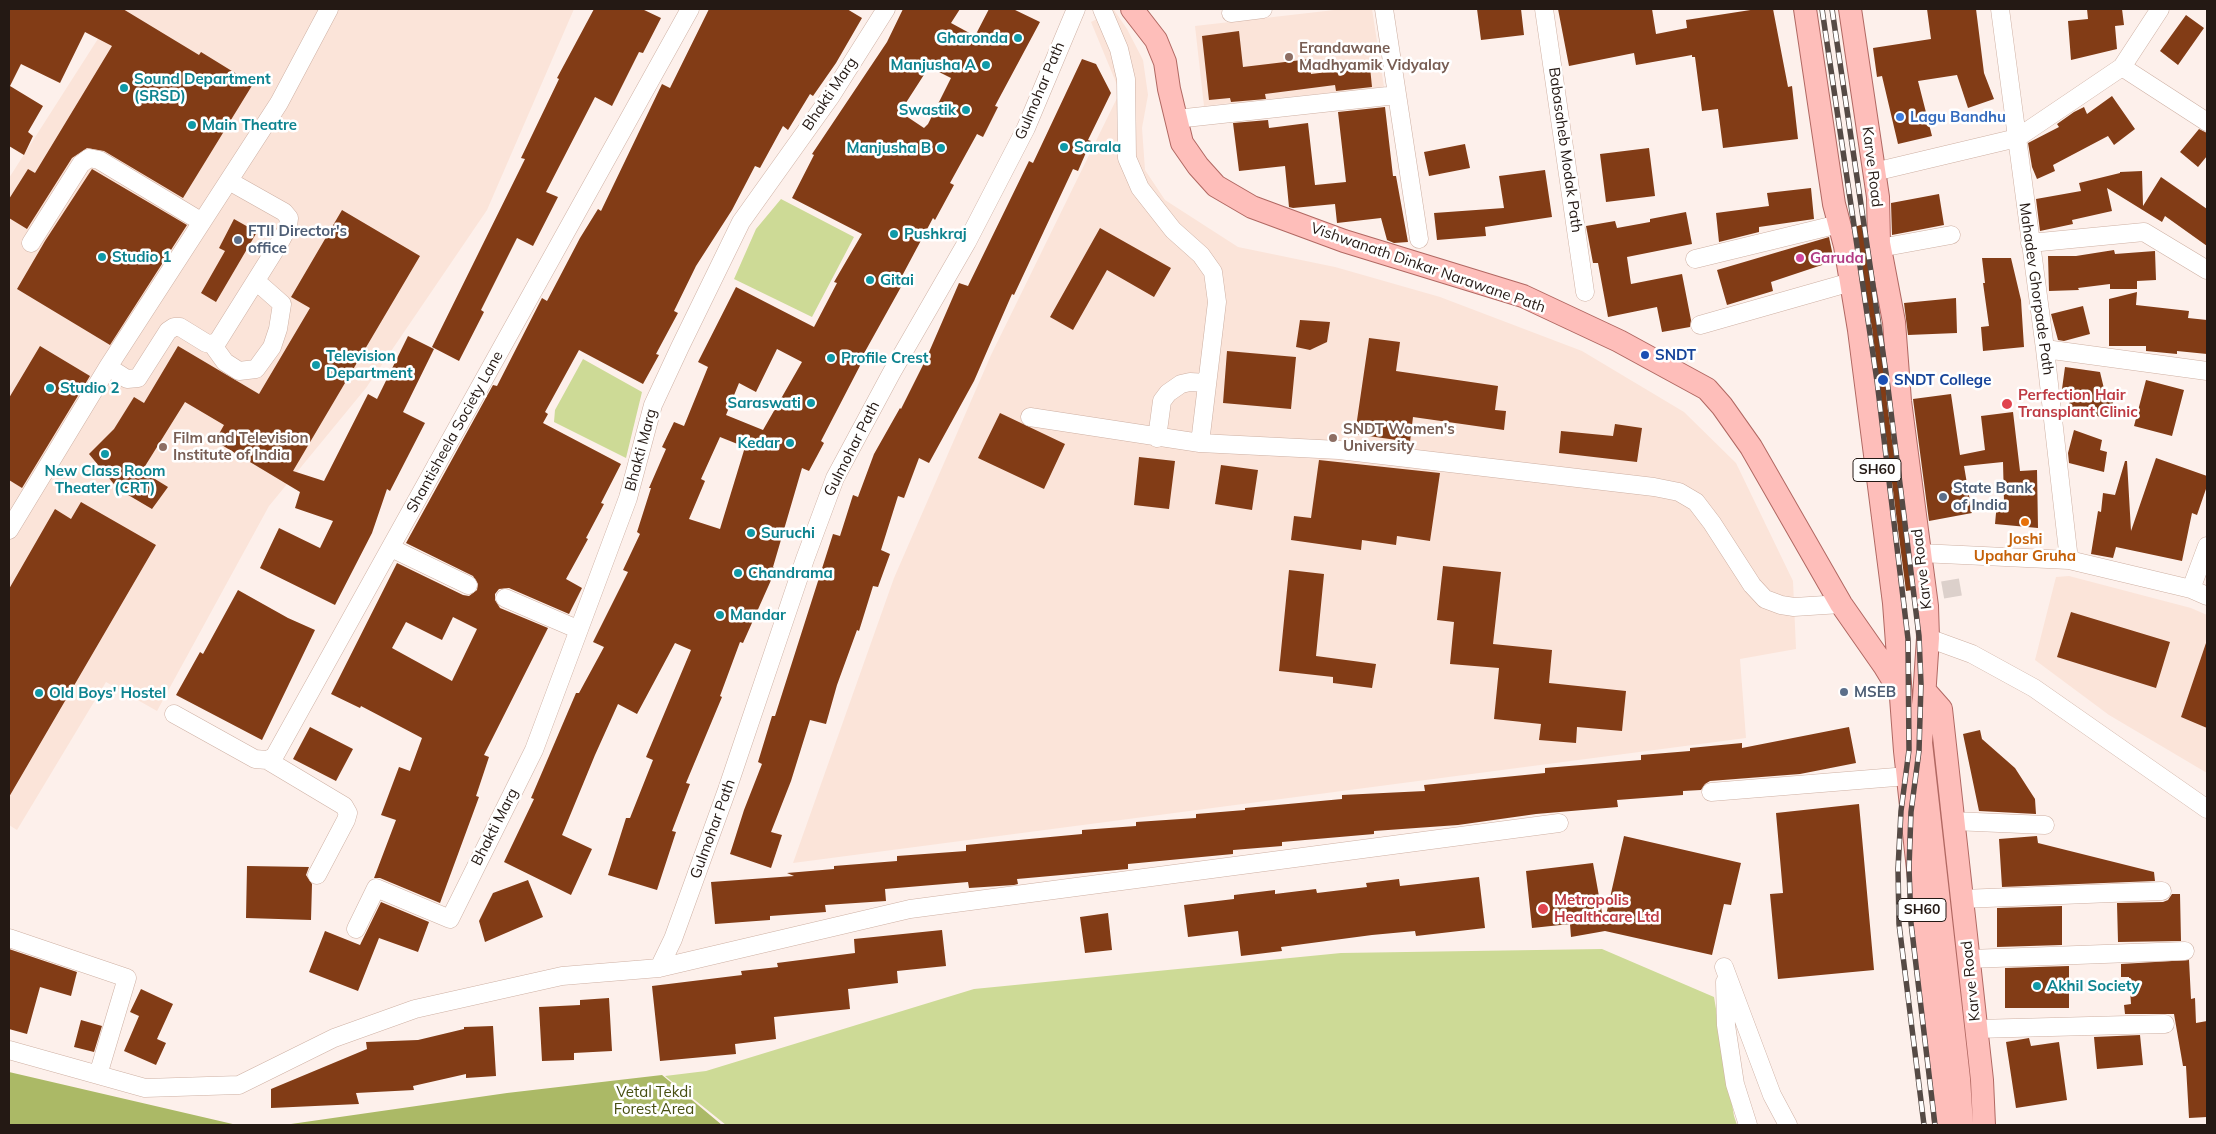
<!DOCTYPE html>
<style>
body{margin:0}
#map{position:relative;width:2216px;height:1134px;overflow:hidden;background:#fdf0eb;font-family:Mulish,sans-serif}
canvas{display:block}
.frame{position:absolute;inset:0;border:10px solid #241914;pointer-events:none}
</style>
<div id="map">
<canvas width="2216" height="1134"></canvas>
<div class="frame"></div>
</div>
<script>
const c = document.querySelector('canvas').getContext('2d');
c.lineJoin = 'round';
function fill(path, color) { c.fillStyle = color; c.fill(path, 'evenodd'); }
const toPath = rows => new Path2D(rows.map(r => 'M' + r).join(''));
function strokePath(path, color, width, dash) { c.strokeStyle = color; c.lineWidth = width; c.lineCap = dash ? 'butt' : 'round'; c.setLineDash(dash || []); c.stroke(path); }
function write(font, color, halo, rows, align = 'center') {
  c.font = font + ' Mulish,sans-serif'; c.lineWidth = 5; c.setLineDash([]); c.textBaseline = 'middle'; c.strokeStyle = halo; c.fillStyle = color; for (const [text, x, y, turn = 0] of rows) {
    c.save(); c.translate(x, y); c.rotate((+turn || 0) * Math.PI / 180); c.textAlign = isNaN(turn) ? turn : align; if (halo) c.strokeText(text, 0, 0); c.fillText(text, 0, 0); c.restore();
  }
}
fill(toPath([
 [117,9,574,9,487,210,366,388,269,506,157,711,106,682,17,830,9,825,9,178],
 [1343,9,1372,9,1384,87,1204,106,1195,26],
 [1114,10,1127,29,1143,60,1148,95,1142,128,1145,170,1165,200,1238,247,1335,267,1440,297,1582,351,1684,412,1736,463,1793,581,1796,649,1740,659,1746,738,793,863,894,578,991,355,1120,92,1091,22],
 [2069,576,2191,608,2207,615,2207,773,2109,715,2035,660,2056,577]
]), '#fbe4d9');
fill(toPath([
 [781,199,854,237,812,317,734,279,756,229],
 [583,359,642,392,626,458,554,422,555,410],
 [1602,949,1714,997,1734,1116,1737,1125,726,1125,665,1076,706,1071,974,989,1341,953]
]), '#cdda96');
fill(toPath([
 [9,1072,237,1125,9,1125],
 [662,1075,722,1125,284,1125,507,1093]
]), '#abb966');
fill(toPath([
 [9,9,123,9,199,55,201,52,253,84,183,198,104,151,87,148,72,158,27,229,9,218,9,199,28,169,35,173,112,46,85,32,60,83,21,64,10,86,43,106,28,132,33,136,24,155,9,146],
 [594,9,642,9,661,18,643,53,639,52,612,106,595,97,546,192,558,197,533,246,517,238,481,310,484,312,459,361,432,347,525,159,521,158,559,79,557,78],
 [709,9,847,9,862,18,836,63,813,96,810,94,788,130,783,126,760,168,755,166,732,210,696,266,674,311,678,313,656,354,659,355,643,384,579,350,545,412,548,414,543,423,621,464,601,503,604,504,586,538,588,539,566,579,582,588,569,614,509,588,499,589,495,594,495,600,500,608,548,628,484,755,489,757,476,796,479,797,440,903,380,878,374,878,396,820,381,815,399,767,410,771,422,738,361,706,360,708,331,694,397,563,463,595,469,596,477,590,478,584,473,576,406,543,493,385,497,386,542,298,547,301,580,238,598,209,601,211,662,84,670,88],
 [453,617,477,629,452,681,392,648,406,622,442,640],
 [903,9,960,9,951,23,975,36,989,9,1013,9,1040,22,995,106,998,107,983,137,977,134,950,183,954,185,935,220,933,218,902,276,906,278,862,357,864,358,821,441,824,443,809,471,802,468,773,567,776,569,743,643,740,642,720,696,722,697,686,783,690,784,672,831,676,832,657,890,608,875,626,818,630,818,653,760,646,757,691,650,675,643,637,714,618,704,595,755,562,835,592,849,571,895,504,862,534,799,531,798,576,693,579,693,604,647,593,642,628,572,623,570,640,534,637,532,651,488,649,488,666,449,662,447,674,422,684,426,708,367,698,362,736,287,814,327,837,283,834,282,862,234,792,198,814,155,812,154,887,42],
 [929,67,951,78,928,124,924,128,900,112],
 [777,349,802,362,763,430,726,415,739,383,756,392],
 [720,437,745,447,720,529,689,519,705,481,701,479],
 [1477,9,1521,9,1524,35,1481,40],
 [1558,9,1652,9,1656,34,1687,28,1686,20,1757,9,1773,9,1788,87,1792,86,1798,139,1723,148,1718,109,1702,111,1695,57,1692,57,1692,55,1636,65,1634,53,1569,66],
 [1927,9,1976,9,1984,73,1994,99,1968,108,1957,75,1918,81,1932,136,1898,144,1882,76,1877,77,1873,48,1931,39],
 [2087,9,2122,9,2124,25,2115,26,2117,49,2071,60,2068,21,2088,19],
 [2186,15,2204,28,2178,65,2160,51],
 [1239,31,1243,67,1310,59,1311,74,1370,67,1372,87,1336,91,1335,85,1265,94,1266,99,1231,102,1230,98,1209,100,1202,36],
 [1082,59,1096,64,1111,93,1088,140,1091,141,1078,171,1073,169,1014,295,1012,294,974,381,929,463,919,458,904,498,898,496,881,550,890,554,878,587,873,586,859,631,857,630,837,685,826,724,810,720,791,781,771,832,782,835,771,868,730,854,744,810,762,764,758,762,772,716,775,716,833,534,840,536,853,495,858,497,874,454,900,408,901,409,926,359,959,283,968,286,1029,161,1033,163],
 [2112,96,2135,129,2114,145,2108,136,2053,165,2055,171,2037,179,2032,167,2028,143,2059,127,2057,124,2074,112,2084,107,2087,114],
 [1385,107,1393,176,1396,176,1408,242,1394,243,1387,240,1381,218,1337,223,1335,204,1293,208,1289,207,1285,166,1239,171,1233,123,1268,120,1269,128,1308,123,1315,185,1346,182,1338,112],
 [2199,129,2207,133,2207,156,2198,167,2180,152],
 [1465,144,1470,168,1429,176,1424,152],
 [1649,148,1655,196,1606,202,1600,154],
 [92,169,187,225,110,345,17,289,45,241],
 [1545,170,1552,217,1485,227,1486,236,1437,240,1434,213,1504,208,1499,176],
 [2142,171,2143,206,2161,177,2207,209,2207,246,2165,216,2162,222,2107,188,2112,211,2072,220,2073,224,2040,231,2036,199,2081,191,2079,183,2120,173,2120,172],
 [1811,188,1814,219,1759,227,1759,232,1719,242,1716,213,1769,206,1767,193],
 [1939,194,1944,225,1892,235,1891,203],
 [342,210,420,256,293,471,324,481,368,394,377,399,408,336,434,349,403,412,425,423,390,491,387,489,372,533,335,605,260,568,279,528,320,548,333,521,295,508,300,492,215,441,224,425,185,402,142,471,168,487,152,509,118,489,89,454,114,429,134,397,144,403,178,346,259,394,310,308,291,297],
 [1686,212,1692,244,1627,257,1631,284,1682,274,1691,320,1690,327,1662,332,1657,307,1608,317,1598,263,1593,263,1586,226,1615,221,1617,228,1650,222,1650,219],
 [1862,217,1865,217,1866,245,1881,324,1887,403,1912,590,1906,591,1872,328,1854,227,1864,224],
 [234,219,257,232,216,302,201,293,225,251,219,248],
 [1100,228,1171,268,1154,297,1107,270,1073,330,1050,317],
 [1829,237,1834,261,1771,282,1773,291,1727,305,1717,270],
 [2114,250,2115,254,2155,251,2156,280,2137,281,2137,289,2110,289,2110,284,2078,288,2079,290,2049,291,2048,256,2076,256],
 [1982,258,2011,258,2021,300,2024,347,1983,351,1981,327,1989,326,1983,283,1985,283],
 [2137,292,2136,305,2189,311,2188,318,2207,320,2207,354,2177,351,2177,354,2146,351,2146,346,2109,346,2109,299],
 [1956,298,1957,333,1908,335,1904,303],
 [2083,306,2090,334,2064,341,2058,340,2051,314],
 [1300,320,1330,322,1327,342,1310,350,1296,347],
 [1369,338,1400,342,1396,371,1498,386,1495,410,1506,411,1504,430,1413,417,1410,442,1355,434],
 [40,346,90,376,22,488,9,480,9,398],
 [1227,351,1296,357,1291,409,1223,403],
 [2065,367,2100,372,2106,397,2115,396,2108,419,2068,408,2073,391,2062,389],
 [2146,380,2184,390,2172,436,2134,426],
 [1951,394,1960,455,1985,450,1981,416,2013,412,2020,471,2037,470,2038,528,1995,524,1997,502,2004,502,2003,462,1964,466,1972,513,1929,521,1913,399],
 [1000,413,1065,444,1044,489,978,458],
 [1615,424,1642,428,1637,462,1559,453,1561,431,1613,436],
 [2074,430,2102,440,2100,450,2107,452,2104,472,2069,463,2068,453],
 [1139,457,1175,461,1169,509,1134,505],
 [2156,458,2207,476,2207,486,2197,515,2192,513,2182,561,2116,547,2113,558,2091,554,2098,511,2101,512,2103,493,2115,495,2125,461,2127,461,2131,531],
 [1319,460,1440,473,1430,541,1397,536,1396,545,1362,540,1361,550,1291,540,1294,516,1311,518],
 [1221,465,1258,470,1252,510,1215,504],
 [81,502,156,545,9,797,9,589,55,509,71,519],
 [1443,566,1501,572,1493,644,1552,650,1549,683,1626,691,1622,731,1577,727,1576,743,1539,740,1541,724,1494,719,1499,668,1450,664,1454,622,1437,620],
 [1289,570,1324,574,1316,656,1376,664,1372,688,1333,683,1333,677,1279,671],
 [238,590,288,618,315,630,262,740,176,695,200,652,203,654],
 [2071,612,2170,642,2156,688,2057,657],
 [2206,643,2207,643,2207,728,2181,717],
 [310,727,353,749,336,781,293,759],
 [1849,727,1856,763,1800,774,1710,781,1705,784,1701,790,1683,791,1683,795,1617,800,1618,807,1536,814,1458,825,1374,831,1374,834,1282,842,1282,846,1233,850,1233,854,1128,864,1128,869,1017,879,1018,884,1014,885,969,888,968,882,885,889,886,901,825,905,826,912,770,916,770,920,715,924,711,882,794,876,787,873,834,869,834,866,897,861,897,856,966,851,966,845,1082,834,1082,830,1136,826,1136,822,1196,818,1196,814,1245,810,1245,808,1342,799,1342,795,1425,791,1424,785,1545,773,1545,768,1641,760,1641,755,1690,751,1690,748,1742,743,1742,748],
 [1980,730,1982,739,2015,768,2035,799,2036,814,1979,811,1963,734],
 [1859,804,1874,970,1778,979,1770,894,1783,893,1776,813],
 [1624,836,1741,863,1731,905,1724,904,1712,955,1605,931,1571,937,1570,924,1532,928,1526,871,1593,863,1604,924],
 [2037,836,2038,843,2154,872,2155,881,2002,887,1999,839],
 [247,866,309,867,306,875,312,884,311,920,246,918],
 [1479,877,1485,928,1416,936,1415,931,1372,935,1281,947,1282,951,1241,956,1238,931,1188,937,1184,905,1234,899,1234,895,1275,890,1275,894,1316,889,1317,893,1367,887,1366,883,1399,879,1400,886],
 [528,880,543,917,485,942,479,921,493,893],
 [2172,894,2180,894,2181,941,2118,942,2117,903,2163,902,2168,900],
 [381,902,429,922,418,952,379,938,358,991,309,972,325,931,360,945],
 [2062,906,2062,945,1997,947,1997,908],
 [1108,913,1112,950,1085,953,1080,917],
 [942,930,946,966,897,971,898,983,848,989,850,1009,774,1017,776,1039,735,1044,736,1054,660,1061,652,986,742,975,741,971,778,967,777,963,855,953,854,939],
 [9,949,77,972,71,996,40,987,27,1034,9,1029],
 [2189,960,2191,999,2195,998,2196,1023,2207,1021,2207,1117,2189,1118,2186,1066,2183,1066,2174,1014,2125,1014,2124,1005,2131,1004,2129,977,2121,977,2121,964],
 [2069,966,2069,1008,2005,1008,2005,968],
 [141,989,173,1004,157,1039,166,1043,156,1065,124,1051,139,1016,130,1012],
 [609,998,612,1051,574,1053,574,1060,542,1061,539,1007,580,1005,580,1000],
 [81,1020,102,1026,94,1052,74,1047],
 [493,1026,496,1076,466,1078,466,1074,413,1086,414,1090,356,1093,359,1104,271,1108,271,1089,367,1049,366,1042,418,1040,464,1029,464,1027],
 [2140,1035,2143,1065,2097,1069,2094,1037],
 [2029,1038,2031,1046,2059,1042,2067,1100,2016,1108,2006,1042]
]), '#823c16');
strokePath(toPath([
 [1950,580,1953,597]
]), '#dcd0cb', 18, [18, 9]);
const minor = toPath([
 [1102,9,1119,49,1126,79,1127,158,1140,188,1173,230,1201,255,1213,272,1217,302,1200,443],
 [1384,9,1419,239],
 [1544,9,1585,292],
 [2000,9,2045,349,2069,560],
 [1231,13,1263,9],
 [2122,67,2207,122],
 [1176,119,1397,95],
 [1874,172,2017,138,2122,67,2160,9],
 [31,243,81,164,89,158,99,160,202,222],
 [2030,243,2144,232,2207,270],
 [1880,248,1951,235],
 [1695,259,1839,224],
 [1700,325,1851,282],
 [212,344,225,362,239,371,256,369,272,347,278,329,282,304,256,281],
 [2045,349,2207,371],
 [108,367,127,379,138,378,168,331,174,327,180,327,206,343,212,344,218,341,280,242,288,227,289,218,284,212,229,181],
 [1030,417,1200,443,1339,450,1654,487,1679,492,1696,502,1712,523,1752,585,1765,599,1781,605,1794,607,1841,604],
 [1157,438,1162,401,1168,393,1181,384,1190,382,1207,383],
 [9,530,108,367,279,103,329,9],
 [391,548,468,585],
 [1920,553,2069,560,2191,589,2207,596],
 [2191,589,2207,546],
 [505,598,577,629],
 [1928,638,1972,654,2034,688,2207,809],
 [174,714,255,759,267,760,274,757,690,9],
 [267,760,344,806,348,813,346,820,317,875],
 [1711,792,1908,776],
 [1953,821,2045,825],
 [1962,899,2162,891],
 [356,929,376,888,450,919,534,750,628,498,653,405,680,347,741,222,831,96,886,9],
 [9,938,127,978,98,1075],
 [1969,959,2185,951],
 [1724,967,1772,1095,1788,1125],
 [659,968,673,939,727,790,805,559,835,478,892,372,967,242,1026,128,1076,9],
 [1725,982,1726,1025,1735,1084,1748,1125],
 [1976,1029,2165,1024],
 [9,1050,145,1088,239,1085,334,1038,415,1009,562,976,659,968,910,909,1559,823]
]);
const major = toPath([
 [1132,9,1156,40,1165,62,1169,89,1182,143,1198,166,1216,186,1252,207,1344,241,1523,296,1619,341,1707,389,1722,406,1751,447,1841,604,1885,667,1899,690],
 [1805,9,1834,204,1845,246,1859,330,1894,603,1905,751,1941,1079,1944,1125],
 [1850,9,1878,197,1879,243,1894,322,1900,401,1927,606,1928,638,1921,743,1959,1079,1962,1125],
 [1926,692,1941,709,1982,1080,1984,1125]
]);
strokePath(minor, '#ceb0a3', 19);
strokePath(major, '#b16862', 24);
strokePath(minor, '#fff', 18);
strokePath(major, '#febeba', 22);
const rail = toPath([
 [1822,9,1877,381,1908,639,1909,750,1901,811,1898,869,1899,924,1924,1125],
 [1832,9,1887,380,1919,636,1921,684,1919,751,1911,812,1909,868,1911,923,1935,1125]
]);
strokePath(rail, '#554a45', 5.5);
strokePath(rail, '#fff', 4, [11]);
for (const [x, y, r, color] of [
 [1018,38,5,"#0f9aa8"],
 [1289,57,5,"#8d6e63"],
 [986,65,5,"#0f9aa8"],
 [124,88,5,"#0f9aa8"],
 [966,110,5,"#0f9aa8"],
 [1900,117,5,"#3f7fe0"],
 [192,125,5,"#0f9aa8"],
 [1064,147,5,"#0f9aa8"],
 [941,148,5,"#0f9aa8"],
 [894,234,5,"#0f9aa8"],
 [238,240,5,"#5c6f8a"],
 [102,257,5,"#0f9aa8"],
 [1800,258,5,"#d1479c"],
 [870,280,5,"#0f9aa8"],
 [1645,355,5,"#1a4fb4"],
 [831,358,5,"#0f9aa8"],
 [316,365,5,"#0f9aa8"],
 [1883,380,6,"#1a4fb4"],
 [50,388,5,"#0f9aa8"],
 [811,403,5,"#0f9aa8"],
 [2007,404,6,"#e0444e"],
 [1333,438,5,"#8d6e63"],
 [790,443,5,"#0f9aa8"],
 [163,447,5,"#8d6e63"],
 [105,454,5,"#0f9aa8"],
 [1943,497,5,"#5c6f8a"],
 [2025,522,5,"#e8710a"],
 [751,533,5,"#0f9aa8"],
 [738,573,5,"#0f9aa8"],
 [720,615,5,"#0f9aa8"],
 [1844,692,5,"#5c6f8a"],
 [39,693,5,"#0f9aa8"],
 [1543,909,6,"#e0444e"],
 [2037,986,5,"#0f9aa8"]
]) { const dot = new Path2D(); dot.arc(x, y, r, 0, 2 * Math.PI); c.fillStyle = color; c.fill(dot); strokePath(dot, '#fff', 2); }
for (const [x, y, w] of [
 [1877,470,48],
 [1922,910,48]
]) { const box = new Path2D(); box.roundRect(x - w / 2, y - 11.5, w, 23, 4); c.fillStyle = '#fff'; c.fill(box); strokePath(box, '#241914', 1); }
write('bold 14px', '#241914', null, [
 ["SH60",1877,470],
 ["SH60",1922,910]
]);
write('bold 15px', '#0d838f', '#fff', [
 ["Gharonda",1008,38,"right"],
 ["Manjusha A",976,65,"right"],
 ["Sound Department",134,79],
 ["(SRSD)",134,96],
 ["Swastik",956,110,"right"],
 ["Main Theatre",202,125],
 ["Sarala",1074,147],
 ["Manjusha B",931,148,"right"],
 ["Pushkraj",904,234],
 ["Studio 1",112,257],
 ["Gitai",880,280],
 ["Television",326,356],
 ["Department",326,373],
 ["Profile Crest",841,358],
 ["Studio 2",60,388],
 ["Saraswati",801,403,"right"],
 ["Kedar",780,443,"right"],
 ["New Class Room",105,471,"center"],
 ["Theater (CRT)",105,488,"center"],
 ["Suruchi",761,533],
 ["Chandrama",748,573],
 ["Mandar",730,615],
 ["Old Boys' Hostel",49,693],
 ["Akhil Society",2047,986]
], 'left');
write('bold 15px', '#785e54', '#fff', [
 ["Erandawane",1299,48],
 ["Madhyamik Vidyalay",1299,65],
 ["SNDT Women's",1343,429],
 ["University",1343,446],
 ["Film and Television",173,438],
 ["Institute of India",173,455]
], 'left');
write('15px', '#241914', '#fff', [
 ["Gulmohar Path",1040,91,-67],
 ["Bhakti Marg",830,94,-56],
 ["Babasaheb Modak Path",1565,150,82],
 ["Karve Road",1872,167,83],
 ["Vishwanath Dinkar Narawane Path",1428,268,19],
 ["Mahadev Ghorpade Path",2036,289,82],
 ["Shantisheela Society Lane",455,432,-61],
 ["Gulmohar Path",852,449,-63],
 ["Bhakti Marg",641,450,-75],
 ["Karve Road",1922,569,-97],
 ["Bhakti Marg",495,827,-63],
 ["Gulmohar Path",713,829,-70],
 ["Karve Road",1971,981,-96]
]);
write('bold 15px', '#366cbe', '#fff', [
 ["Lagu Bandhu",1910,117]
], 'left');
write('bold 15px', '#4e5e75', '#fff', [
 ["FTII Director's",248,231],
 ["office",248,248],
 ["State Bank",1953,488],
 ["of India",1953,505],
 ["MSEB",1854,692]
], 'left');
write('bold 15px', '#b23c85', '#fff', [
 ["Garuda",1810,258]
], 'left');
write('bold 15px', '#164399', '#fff', [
 ["SNDT",1655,355],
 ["SNDT College",1894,380]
], 'left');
write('bold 15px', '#be3a42', '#fff', [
 ["Perfection Hair",2018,395],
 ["Transplant Clinic",2018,412],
 ["Metropolis",1554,900],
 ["Healthcare Ltd",1554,917]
], 'left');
write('bold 15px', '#c56008', '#fff', [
 ["Joshi",2025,539],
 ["Upahar Gruha",2025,556]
]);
write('15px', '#464e10', '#fff', [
 ["Vetal Tekdi",654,1092],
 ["Forest Area",654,1109]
]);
</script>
